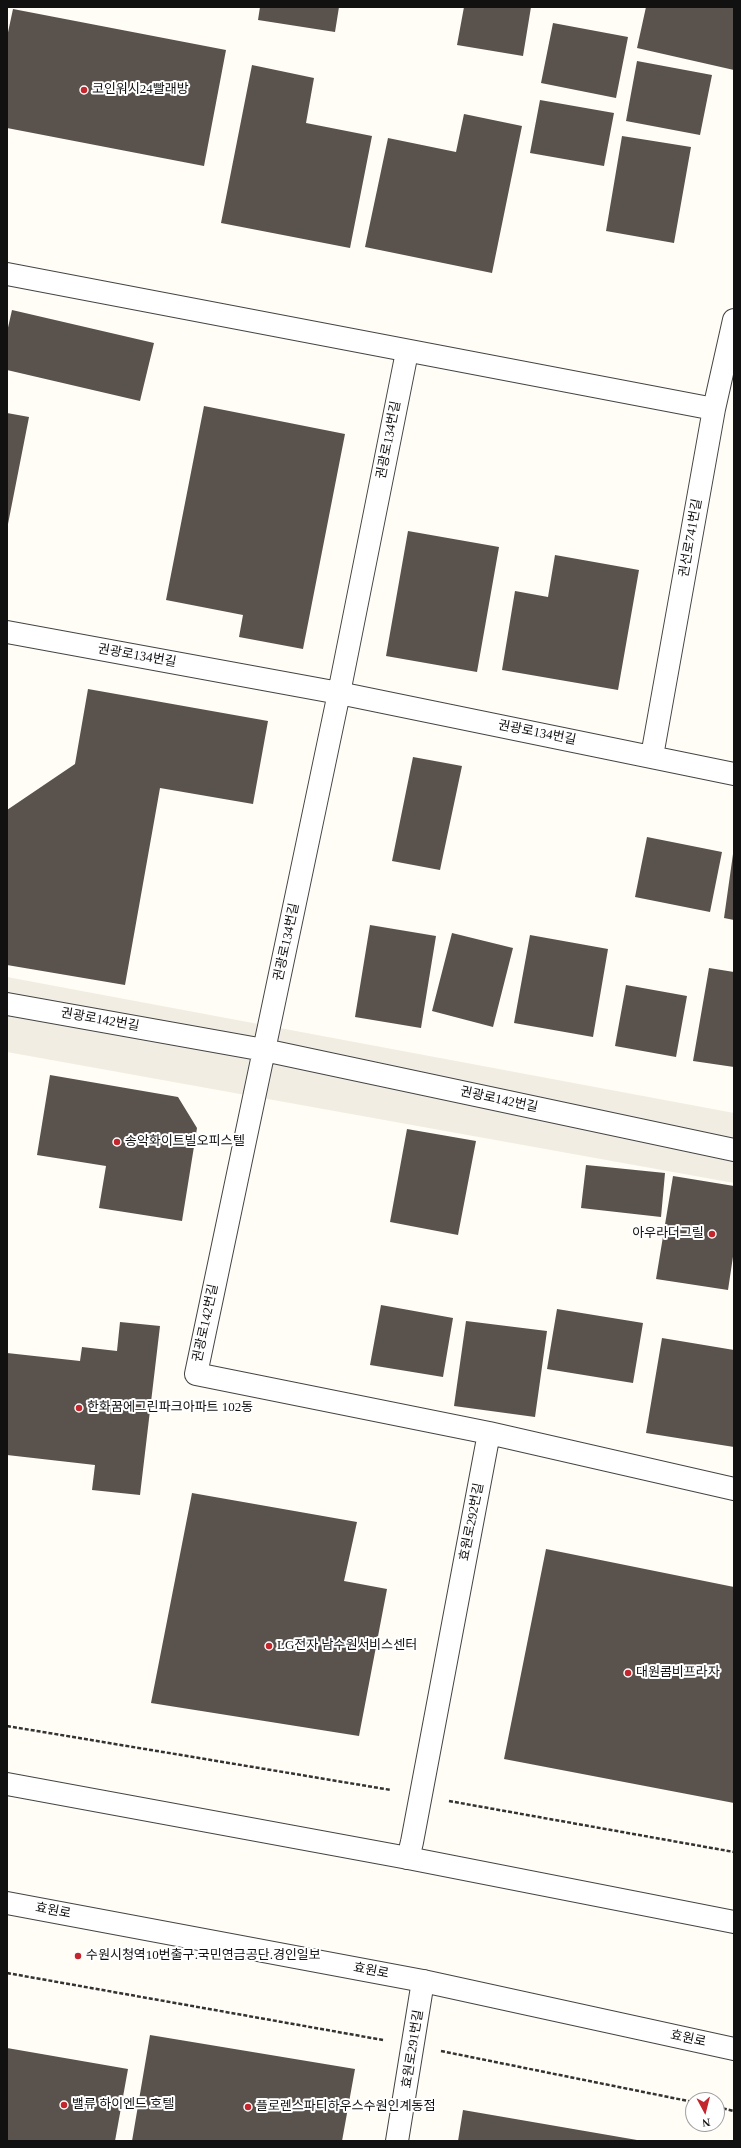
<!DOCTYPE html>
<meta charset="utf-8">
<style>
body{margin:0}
#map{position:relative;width:741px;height:2148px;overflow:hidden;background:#fffdf5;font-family:"Times New Roman",serif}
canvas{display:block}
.frame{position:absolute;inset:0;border:8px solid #111;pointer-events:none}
.north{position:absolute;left:685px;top:2092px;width:40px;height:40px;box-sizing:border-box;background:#fff;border:1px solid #a0a0a0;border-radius:50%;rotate:173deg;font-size:11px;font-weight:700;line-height:16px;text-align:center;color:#111}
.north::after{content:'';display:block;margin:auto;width:14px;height:18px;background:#c4262e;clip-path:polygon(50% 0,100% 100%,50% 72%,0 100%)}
</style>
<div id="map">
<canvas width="741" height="2148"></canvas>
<div class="frame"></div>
<div class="north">N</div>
</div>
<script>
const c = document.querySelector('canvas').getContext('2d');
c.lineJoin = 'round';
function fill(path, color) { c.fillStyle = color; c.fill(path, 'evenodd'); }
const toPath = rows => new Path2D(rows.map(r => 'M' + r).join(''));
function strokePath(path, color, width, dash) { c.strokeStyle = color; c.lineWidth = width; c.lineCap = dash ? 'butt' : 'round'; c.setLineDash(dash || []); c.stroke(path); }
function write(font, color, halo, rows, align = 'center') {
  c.font = font + ' "Times New Roman","Noto Sans KR",serif'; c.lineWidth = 4; c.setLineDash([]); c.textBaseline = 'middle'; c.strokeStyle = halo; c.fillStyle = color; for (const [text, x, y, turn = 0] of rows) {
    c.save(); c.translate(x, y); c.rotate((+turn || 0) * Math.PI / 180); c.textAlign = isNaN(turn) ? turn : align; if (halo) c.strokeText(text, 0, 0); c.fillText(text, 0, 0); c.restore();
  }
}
fill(toPath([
 [7,977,734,1113,734,1183,7,1052]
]), '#f1ede2');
fill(toPath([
 [260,7,339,7,335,32,258,20],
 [464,7,531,7,523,56,457,45],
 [646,7,734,7,734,70,637,48],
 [13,9,226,50,204,166,7,128,7,37],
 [553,23,628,37,616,98,541,83],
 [637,61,712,75,700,135,626,121],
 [252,65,314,78,306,123,372,136,350,248,221,223],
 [540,100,614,113,604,166,530,153],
 [464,114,522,126,492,273,365,247,388,138,456,152],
 [622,136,691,147,674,243,606,231],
 [12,310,154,343,140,401,7,370,7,332],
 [204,406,345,434,303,649,239,637,243,615,166,600],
 [7,413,29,417,8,524,7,524],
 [408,531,499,547,477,672,386,656],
 [555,555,639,570,618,690,502,670,515,591,548,597],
 [88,689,268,721,253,804,160,788,125,985,7,965,7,810,75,764],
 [413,757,462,766,440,870,392,861],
 [647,837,722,852,710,912,635,897],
 [733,854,734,854,734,920,724,918],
 [370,925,436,936,421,1028,355,1017],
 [452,933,513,948,493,1027,432,1011],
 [530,935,608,949,593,1037,514,1023],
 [709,968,734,972,734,1067,693,1061],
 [626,985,687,996,676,1057,615,1046],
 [50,1075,178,1097,197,1128,182,1221,99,1208,106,1166,37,1155],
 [407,1129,476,1141,458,1235,390,1222],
 [586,1165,665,1173,661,1217,581,1208],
 [673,1176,734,1186,734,1250,728,1290,656,1279],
 [381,1305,453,1318,443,1377,370,1365],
 [557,1309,643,1323,633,1383,547,1369],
 [466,1321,547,1331,535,1417,454,1406],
 [120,1322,160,1326,140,1495,92,1490,95,1465,7,1455,7,1353,80,1361,82,1347,117,1351],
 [662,1338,734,1350,734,1447,646,1433],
 [192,1493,357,1522,344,1581,387,1589,359,1736,151,1703],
 [546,1549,734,1587,734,1803,504,1759],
 [150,2035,355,2069,342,2141,132,2141],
 [7,2048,128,2069,115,2141,7,2141],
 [463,2110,637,2140,637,2141,458,2141]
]), '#5a524d');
const minor = toPath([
 [7,274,714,409],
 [407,352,339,693,196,1374,489,1433],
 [7,632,339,693,734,774],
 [652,756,714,409,734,320],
 [7,1004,264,1050,734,1150],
 [408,1858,412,1842,489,1433,734,1489],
 [397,2141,423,1981]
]);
const tertiary = toPath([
 [7,1784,408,1858,734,1922],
 [7,1903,423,1981,734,2049]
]);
strokePath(minor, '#444', 24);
strokePath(tertiary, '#444', 24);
strokePath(toPath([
 [7,1726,391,1790],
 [449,1801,734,1852],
 [7,1973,383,2040],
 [441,2051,693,2102],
 [717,2107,734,2111]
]), '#333', 2.5, [4, 2]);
strokePath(minor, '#fff', 22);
strokePath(tertiary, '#fff', 22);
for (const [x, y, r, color] of [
 [84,90,4,"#c4262e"],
 [117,1142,4,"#c4262e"],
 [712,1234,4,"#c4262e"],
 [79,1408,4,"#c4262e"],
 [269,1646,4,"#c4262e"],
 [628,1673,4,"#c4262e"],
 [78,1956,4,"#c4262e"],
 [64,2105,4,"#c4262e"],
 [248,2107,4,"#c4262e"]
]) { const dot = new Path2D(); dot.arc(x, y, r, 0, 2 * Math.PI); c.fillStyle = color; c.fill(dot); strokePath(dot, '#fff', 1.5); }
write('13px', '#111', '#fff', [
 ["코인워시24빨래방",92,90],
 ["송악화이트빌오피스텔",125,1142],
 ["아우라더그릴",704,1234,"right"],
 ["한화꿈에그린파크아파트 102동",87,1408],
 ["LG전자 남수원서비스센터",277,1646],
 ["대원콤비프라자",636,1673],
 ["수원시청역10번출구.국민연금공단.경인일보",86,1956],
 ["밸류 하이엔드 호텔",72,2105],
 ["플로렌스파티하우스수원인계동점",256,2107]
], 'left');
write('13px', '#111', '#fff', [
 ["권광로134번길",389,440,-79],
 ["권선로741번길",691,538,-80],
 ["권광로134번길",137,656,10],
 ["권광로134번길",537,733,11],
 ["권광로134번길",287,942,-78],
 ["권광로142번길",100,1020,10],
 ["권광로142번길",499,1100,12],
 ["권광로142번길",206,1323,-78],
 ["효원로292번길",472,1522,-79],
 ["효원로",53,1911,11],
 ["효원로",371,1971,11],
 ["효원로",688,2039,12],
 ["효원로291번길",413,2049,-81]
]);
</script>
